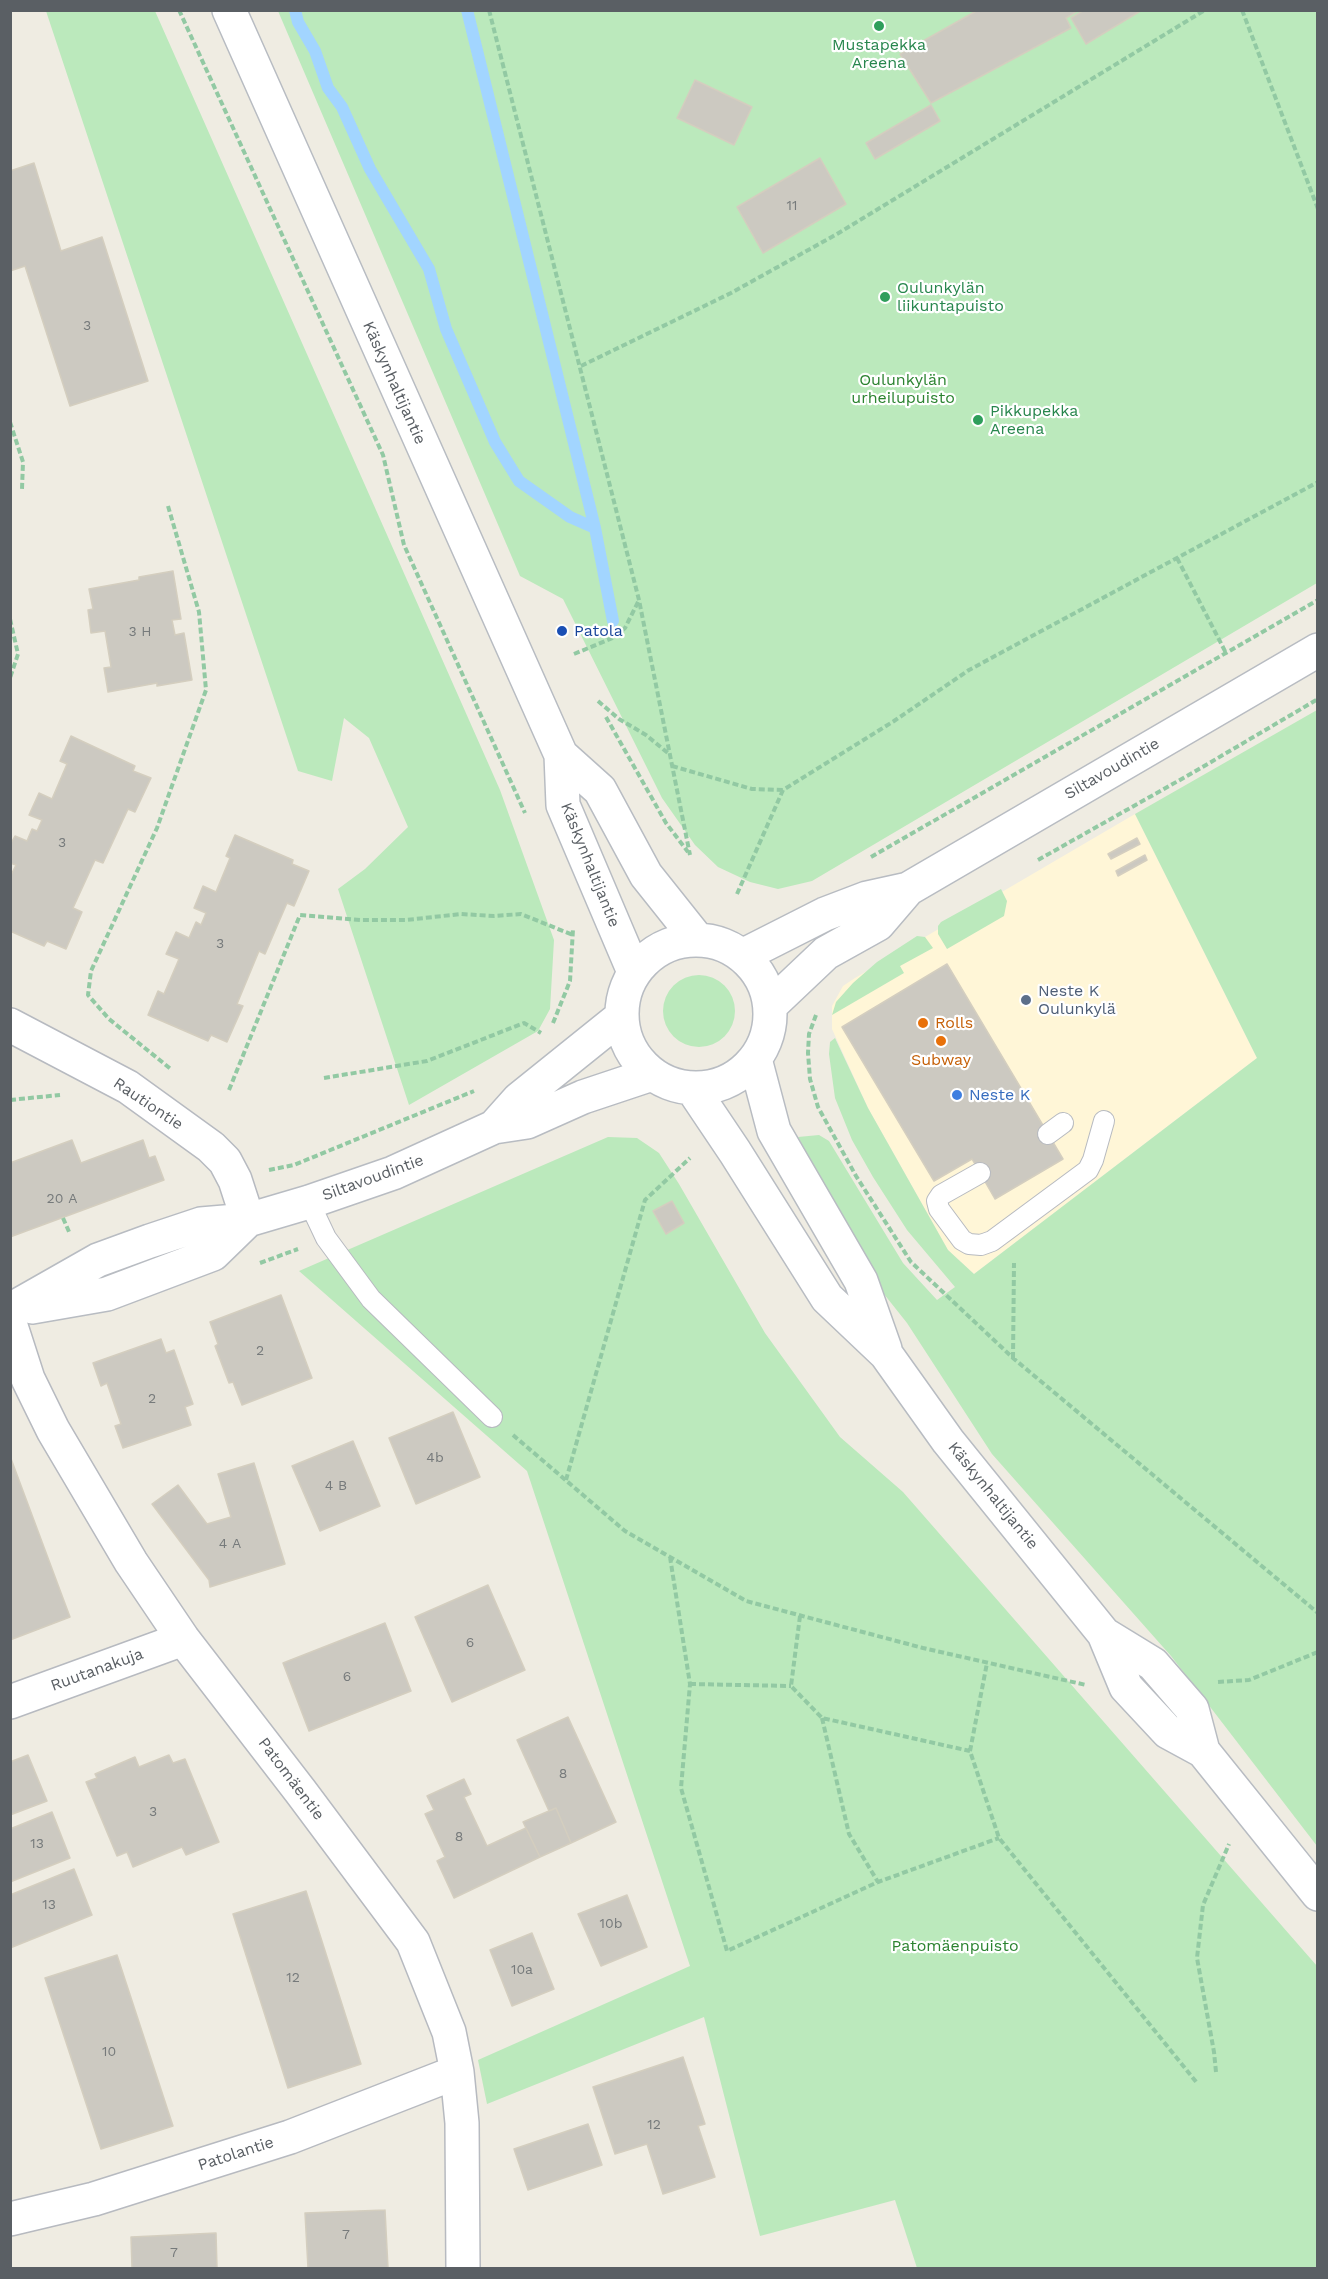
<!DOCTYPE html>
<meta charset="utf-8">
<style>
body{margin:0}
#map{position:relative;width:1328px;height:2279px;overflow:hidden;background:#efece2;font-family:"Work Sans",sans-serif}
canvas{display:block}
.frame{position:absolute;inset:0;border:12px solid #5a5f64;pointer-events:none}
</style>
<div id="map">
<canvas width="1328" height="2279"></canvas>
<div class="frame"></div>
</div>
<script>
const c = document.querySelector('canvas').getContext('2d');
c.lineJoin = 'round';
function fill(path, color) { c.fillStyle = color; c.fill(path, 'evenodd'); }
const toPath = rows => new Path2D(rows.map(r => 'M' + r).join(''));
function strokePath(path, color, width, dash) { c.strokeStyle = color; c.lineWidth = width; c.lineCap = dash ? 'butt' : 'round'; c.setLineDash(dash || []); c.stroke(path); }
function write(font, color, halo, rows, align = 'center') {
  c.font = font + ' "Work Sans",sans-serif'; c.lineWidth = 4.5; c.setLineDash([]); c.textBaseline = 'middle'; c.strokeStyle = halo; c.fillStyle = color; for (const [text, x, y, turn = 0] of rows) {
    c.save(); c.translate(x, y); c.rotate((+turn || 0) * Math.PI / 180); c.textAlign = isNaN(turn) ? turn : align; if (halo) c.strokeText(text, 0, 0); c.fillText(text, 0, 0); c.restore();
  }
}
fill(toPath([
 [1135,814,1257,1058,974,1274,948,1250,868,1108,832,1029,832,1006,843,986,855,978]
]), '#fff6d7');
fill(toPath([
 [46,11,155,11,500,790,554,940,550,1009,538,1031,409,1105,338,889,365,869,408,827,369,738,344,718,332,781,298,771],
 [278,11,1317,11,1317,583,812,881,778,889,750,882,718,867,695,845,662,798,563,599,520,576],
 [1317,710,1317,1846,1171,1656,992,1454,907,1323,876,1284,798,1137,819,1135,829,1141,903,1263,937,1300,955,1287,907,1230,873,1177,852,1140,835,1098,829,1054,830,1042,835,1038,868,1108,948,1250,974,1274,1257,1058,1135,814],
 [1001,889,1007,901,1004,916,947,949,938,934,938,926,941,922],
 [917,936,925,937,933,948,900,966,904,973,832,1015,836,1002,853,983,877,962],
 '663 1011a36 36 0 1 1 72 0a36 36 0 1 1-72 0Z',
 [608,1137,637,1138,659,1153,679,1184,765,1333,840,1437,903,1492,1317,1966,1317,2268,917,2268,895,2200,760,2236,704,2017,487,2104,478,2060,690,1966,527,1471,299,1271]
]), '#bbe9bc');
strokePath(toPath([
 [295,10,298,22,315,51,328,88,342,107,370,169,429,269,446,329,495,442,519,481,570,517,595,528],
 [467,10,595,528,613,621]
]), '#a2d5ff', 12);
const building = toPath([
 [978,10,1079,10,1066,18,1071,28,931,103,900,54,978,10],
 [1084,10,1142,10,1086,44,1071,18,1084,10],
 [695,80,752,107,734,145,677,118,695,80],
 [931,105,940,121,875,159,866,143,931,105],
 [820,158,846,204,763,253,737,207,820,158],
 [34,163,61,251,102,237,148,381,70,406,25,266,10,271,10,171,34,163],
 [173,571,181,619,172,620,175,635,184,633,192,680,157,686,157,683,108,692,104,668,111,667,105,631,91,633,88,610,93,609,89,589,139,580,139,577,173,571],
 [71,736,135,766,133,771,151,778,135,812,128,809,103,863,95,860,73,908,82,912,66,949,47,941,44,946,10,931,10,877,16,865,10,863,10,845,15,836,27,841,32,829,37,831,42,820,29,815,39,793,52,799,67,764,60,761,71,736],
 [235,835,293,860,292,864,309,871,294,906,287,903,265,954,259,951,237,1004,243,1006,227,1042,211,1035,208,1041,148,1015,158,991,164,994,179,959,166,954,176,932,189,938,196,922,201,925,206,913,194,908,203,886,216,892,230,858,226,856,235,835],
 [1137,838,1140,844,1111,859,1108,854,1137,838],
 [1145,855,1147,860,1118,876,1116,871,1145,855],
 [947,964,1063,1159,995,1199,972,1159,934,1181,842,1027,947,964],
 [72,1140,81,1163,143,1140,149,1158,155,1156,164,1180,10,1237,10,1163,72,1140],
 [672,1201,684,1223,666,1234,653,1211,672,1201],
 [281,1295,312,1378,242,1405,233,1382,229,1383,215,1346,218,1344,210,1322,281,1295],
 [161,1339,166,1353,174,1350,193,1404,185,1407,191,1425,123,1448,115,1426,121,1424,107,1383,101,1386,93,1363,161,1339],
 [453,1412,480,1477,416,1504,389,1438,453,1412],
 [353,1441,380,1506,320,1531,292,1466,353,1441],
 [10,1456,70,1617,10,1640,10,1456],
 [254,1463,285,1564,210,1587,209,1580,152,1504,178,1485,207,1524,231,1517,218,1474,254,1463],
 [488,1585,525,1670,452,1702,415,1617,488,1585],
 [385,1623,411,1691,309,1731,283,1663,385,1623],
 [568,1717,616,1822,571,1843,556,1808,549,1811,517,1740,568,1717],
 [28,1755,47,1801,10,1815,10,1762,28,1755],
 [169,1755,173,1763,185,1759,219,1842,186,1855,182,1847,133,1867,127,1852,117,1856,86,1782,97,1778,95,1774,135,1757,139,1767,169,1755],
 [464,1779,471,1794,464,1797,487,1846,526,1828,540,1857,454,1898,437,1861,445,1857,425,1814,434,1810,427,1796,464,1779],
 [556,1808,571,1843,540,1857,523,1822,556,1808],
 [52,1812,70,1858,10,1882,10,1829,52,1812],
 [74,1869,92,1915,10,1948,10,1895,74,1869],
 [306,1891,361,2064,288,2088,233,1914,306,1891],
 [627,1895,647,1947,601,1966,578,1914,627,1895],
 [532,1933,554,1989,512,2006,490,1950,532,1933],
 [117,1955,173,2126,101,2149,45,1978,117,1955],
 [683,2057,705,2124,698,2126,715,2177,663,2194,647,2144,615,2154,593,2087,683,2057],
 [588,2124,602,2165,528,2190,514,2149,588,2124],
 [385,2210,388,2268,308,2268,305,2213,385,2210],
 [216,2233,217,2268,132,2268,131,2237,216,2233]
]);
fill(building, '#ccc9c1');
strokePath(building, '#d4cebf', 1.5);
const lane = toPath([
 [1048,1134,1063,1123],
 [980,1173,941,1195,937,1201,939,1209,962,1240,969,1244,981,1245,992,1241,1088,1170,1093,1160,1104,1121],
 [309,1202,326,1238,371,1299,492,1417]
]);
const street = toPath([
 [10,1025,128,1087,211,1147,225,1161,235,1180,248,1220],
 [10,1323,28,1379,53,1430,131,1562,183,1639,301,1792,413,1942,449,2032,457,2072,462,2123,463,2268],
 [10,1702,183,1639],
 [10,2219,94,2199,290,2137,457,2072]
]);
const secondary = toPath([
 [229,10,561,755,563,805,634,972],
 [561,755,600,790,646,875,697,939],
 '622 1014a74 74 0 1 1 148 0a74 74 0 1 1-148 0Z',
 [742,956,825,914,867,898,908,889],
 [770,1006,826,953,878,924,908,889,1318,650],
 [755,1059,774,1131,861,1281,885,1349],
 [692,1088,735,1152,827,1298,886,1354,948,1441,1104,1634,1126,1687,1168,1732,1203,1751],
 [494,1127,519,1099,621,1017],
 [32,1307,107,1294,213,1254,248,1220],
 [10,1310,98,1260,150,1241,201,1224,248,1220,309,1202,393,1173,494,1127,527,1122,583,1097,652,1074],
 [1104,1634,1153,1664,1192,1709,1203,1751,1318,1894]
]);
strokePath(lane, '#b7bac0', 22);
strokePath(street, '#b7bac0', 36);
strokePath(secondary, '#b8bcc2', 36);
strokePath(toPath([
 [179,10,383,455,404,545,525,813],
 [489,10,639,600,690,855],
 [1242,10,1318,209],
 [581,366,731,293,837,234,1205,10],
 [10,422,23,462,22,489],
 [168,506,199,612,206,690,157,828,91,971,88,995,109,1019,172,1070],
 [1177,558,1226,653],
 [10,619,18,654,10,678],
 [574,654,615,637,625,628,639,600],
 [598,701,619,719,646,735,669,754],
 [606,717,666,823,688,852],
 [672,766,752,789,783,790],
 [871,857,1318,600],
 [1038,860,1194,772,1318,699],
 [737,894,783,790,894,721,969,670,1318,482],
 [816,1015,809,1034,808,1053,810,1079,818,1107,856,1176,911,1262,1013,1358,1318,1613],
 [553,1023,570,981,573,929],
 [324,1078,427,1061,524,1023,541,1033],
 [229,1090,300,915,361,920,406,920,461,914,494,916,521,914,573,935],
 [10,1100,60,1095],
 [269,1170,294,1165,474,1091],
 [63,1218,70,1234],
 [260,1263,298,1249],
 [1013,1358,1014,1263],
 [513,1435,625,1531,746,1601,923,1648,1086,1685],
 [566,1480,645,1200,690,1158],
 [670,1557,690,1684,681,1788,727,1951,878,1882,999,1838],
 [800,1616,791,1686,822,1718,970,1751,999,1838,1197,2083],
 [1218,1682,1249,1680,1318,1652],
 [690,1684,791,1686],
 [822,1718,849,1834,878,1882],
 [970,1751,987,1663],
 [1216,2072,1214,2052,1197,1958,1203,1905,1229,1844]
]), '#92c9a3', 4, [6, 3]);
strokePath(lane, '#fff', 20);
strokePath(street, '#fff', 33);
strokePath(secondary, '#fff', 33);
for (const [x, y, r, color] of [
 [879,26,6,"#2e9e5b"],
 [885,297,6,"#2e9e5b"],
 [978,420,6,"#2e9e5b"],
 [562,631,6,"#1a4fb4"],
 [1026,1000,6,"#5c6f8a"],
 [923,1023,6,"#e8710a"],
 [941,1041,6,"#e8710a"],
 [957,1095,6,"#3f7fe0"]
]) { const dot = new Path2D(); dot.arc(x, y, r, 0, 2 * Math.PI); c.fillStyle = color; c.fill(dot); strokePath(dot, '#fff', 2); }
write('14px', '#767a7b', null, [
 ["11",792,206],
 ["3",87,326],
 ["3 H",140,632],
 ["3",62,843],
 ["3",220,944],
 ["20 A",62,1199],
 ["2",260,1351],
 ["2",152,1399],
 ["4b",435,1458],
 ["4 B",336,1486],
 ["4 A",230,1544],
 ["6",470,1643],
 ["6",347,1677],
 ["8",563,1774],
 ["3",153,1812],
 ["8",459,1837],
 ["13",37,1844],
 ["13",49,1905],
 ["10b",611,1924],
 ["10a",522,1970],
 ["12",293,1978],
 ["10",109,2052],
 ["12",654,2125],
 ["7",346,2235],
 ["7",174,2253]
]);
write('16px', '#27864d', '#fff', [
 ["Mustapekka",879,45,"center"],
 ["Areena",879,63,"center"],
 ["Oulunkylän",897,288],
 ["liikuntapuisto",897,306],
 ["Pikkupekka",990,411],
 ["Areena",990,429]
], 'left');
write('16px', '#2b8330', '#fff', [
 ["Oulunkylän",903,380],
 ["urheilupuisto",903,398],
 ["Patomäenpuisto",955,1946]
]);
write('16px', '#5a5f64', '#fff', [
 ["Käskynhaltijantie",394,383,66],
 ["Siltavoudintie",1112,769,-30],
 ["Käskynhaltijantie",590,865,68],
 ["Rautiontie",148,1104,34],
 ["Siltavoudintie",373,1178,-20],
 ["Käskynhaltijantie",993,1496,51],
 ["Ruutanakuja",97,1670,-20],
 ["Patomäentie",291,1779,53],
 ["Patolantie",236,2154,-18]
]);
write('16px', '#164399', '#fff', [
 ["Patola",574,631]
], 'left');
write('16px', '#4e5e75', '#fff', [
 ["Neste K",1038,991],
 ["Oulunkylä",1038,1009]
], 'left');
write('16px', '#c56008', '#fff', [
 ["Rolls",935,1023],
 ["Subway",941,1060,"center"]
], 'left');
write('16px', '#366cbe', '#fff', [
 ["Neste K",969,1095]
], 'left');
</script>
